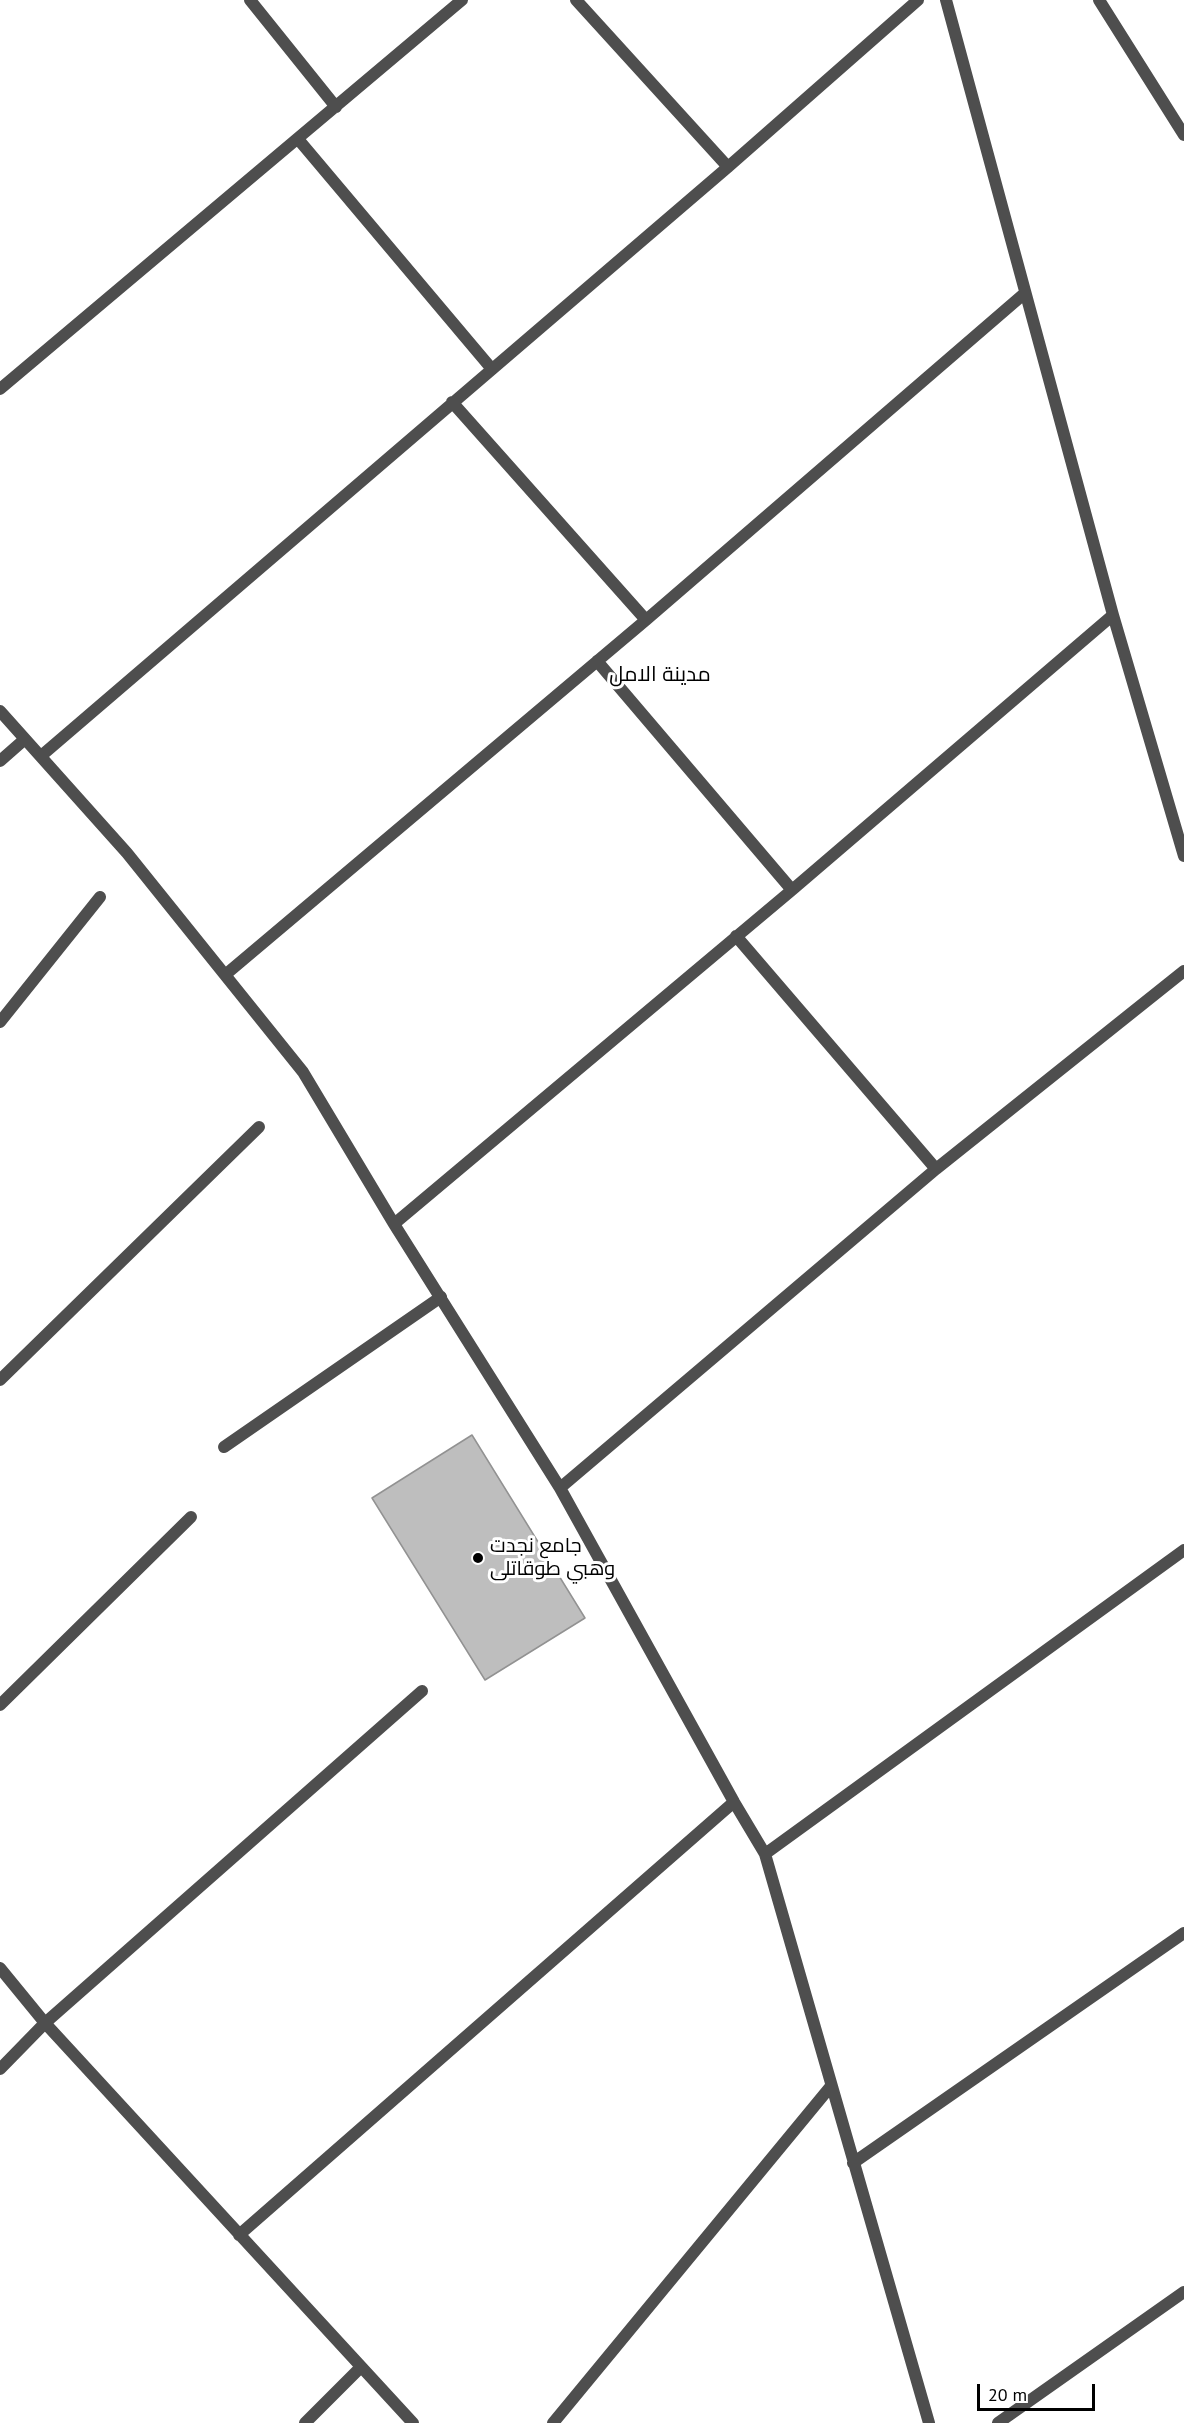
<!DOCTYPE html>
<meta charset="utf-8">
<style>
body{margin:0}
#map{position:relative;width:1184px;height:2423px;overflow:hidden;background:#fff;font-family:"PT Sans",sans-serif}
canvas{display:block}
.scale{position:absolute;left:977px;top:2384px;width:118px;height:27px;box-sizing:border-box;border:3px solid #000;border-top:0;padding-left:8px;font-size:18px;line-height:21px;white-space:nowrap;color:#000;-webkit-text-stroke:4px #fff;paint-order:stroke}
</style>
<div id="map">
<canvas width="1184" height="2423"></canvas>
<div class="scale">20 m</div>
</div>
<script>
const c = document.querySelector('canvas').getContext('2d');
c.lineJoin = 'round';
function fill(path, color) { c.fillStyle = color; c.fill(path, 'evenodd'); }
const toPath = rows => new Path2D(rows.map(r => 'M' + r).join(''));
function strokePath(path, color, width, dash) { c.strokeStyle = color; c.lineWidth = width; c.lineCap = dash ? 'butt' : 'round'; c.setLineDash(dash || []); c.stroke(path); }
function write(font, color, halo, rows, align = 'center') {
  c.font = font + ' "PT Sans",Cairo,sans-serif'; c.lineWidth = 6; c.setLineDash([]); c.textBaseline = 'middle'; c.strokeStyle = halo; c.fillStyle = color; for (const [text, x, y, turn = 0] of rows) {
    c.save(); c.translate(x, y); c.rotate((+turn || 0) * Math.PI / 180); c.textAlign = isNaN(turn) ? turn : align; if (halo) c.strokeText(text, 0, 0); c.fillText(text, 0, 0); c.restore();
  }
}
const building = toPath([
 [472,1435,585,1618,485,1680,372,1498,472,1435]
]);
fill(building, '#bebebe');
strokePath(building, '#929292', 1.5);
strokePath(toPath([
 [224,1447,441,1297]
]), '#4e4e4e', 12);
strokePath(toPath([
 [250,0,336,107],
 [576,0,728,167],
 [946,0,1113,615,1184,856],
 [1099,0,1184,135],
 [298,139,491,368],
 [0,389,462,0],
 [452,402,646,620],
 [597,661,792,890],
 [0,711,127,853,303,1072,394,1224,560,1488,734,1802,765,1854,929,2423],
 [41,756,728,167,918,0],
 [0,761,25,739],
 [736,936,936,1169],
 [225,975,646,620,1025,293],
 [0,1022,100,897],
 [394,1224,792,890,1113,615],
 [0,1380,259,1127],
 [560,1488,936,1169,1184,971],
 [0,1705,191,1517],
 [765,1854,1184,1550],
 [0,1968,45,2023,413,2423],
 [0,2069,45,2023,422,1691],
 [853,2163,1184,1933],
 [239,2235,734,1802],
 [305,2423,361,2367],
 [553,2423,831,2086],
 [998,2423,1184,2292]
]), '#4e4e4e', 12);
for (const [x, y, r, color] of [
 [478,1558,6,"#000"]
]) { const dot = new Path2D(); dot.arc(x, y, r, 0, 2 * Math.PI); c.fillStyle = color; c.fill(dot); strokePath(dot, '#fff', 2); }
write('20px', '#000', '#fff', [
 ["جامع نجدت",490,1546],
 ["وهبي طوقاتلى",490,1569]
], 'left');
write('21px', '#000', '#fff', [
 ["مدينة الامل",660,675]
]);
</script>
